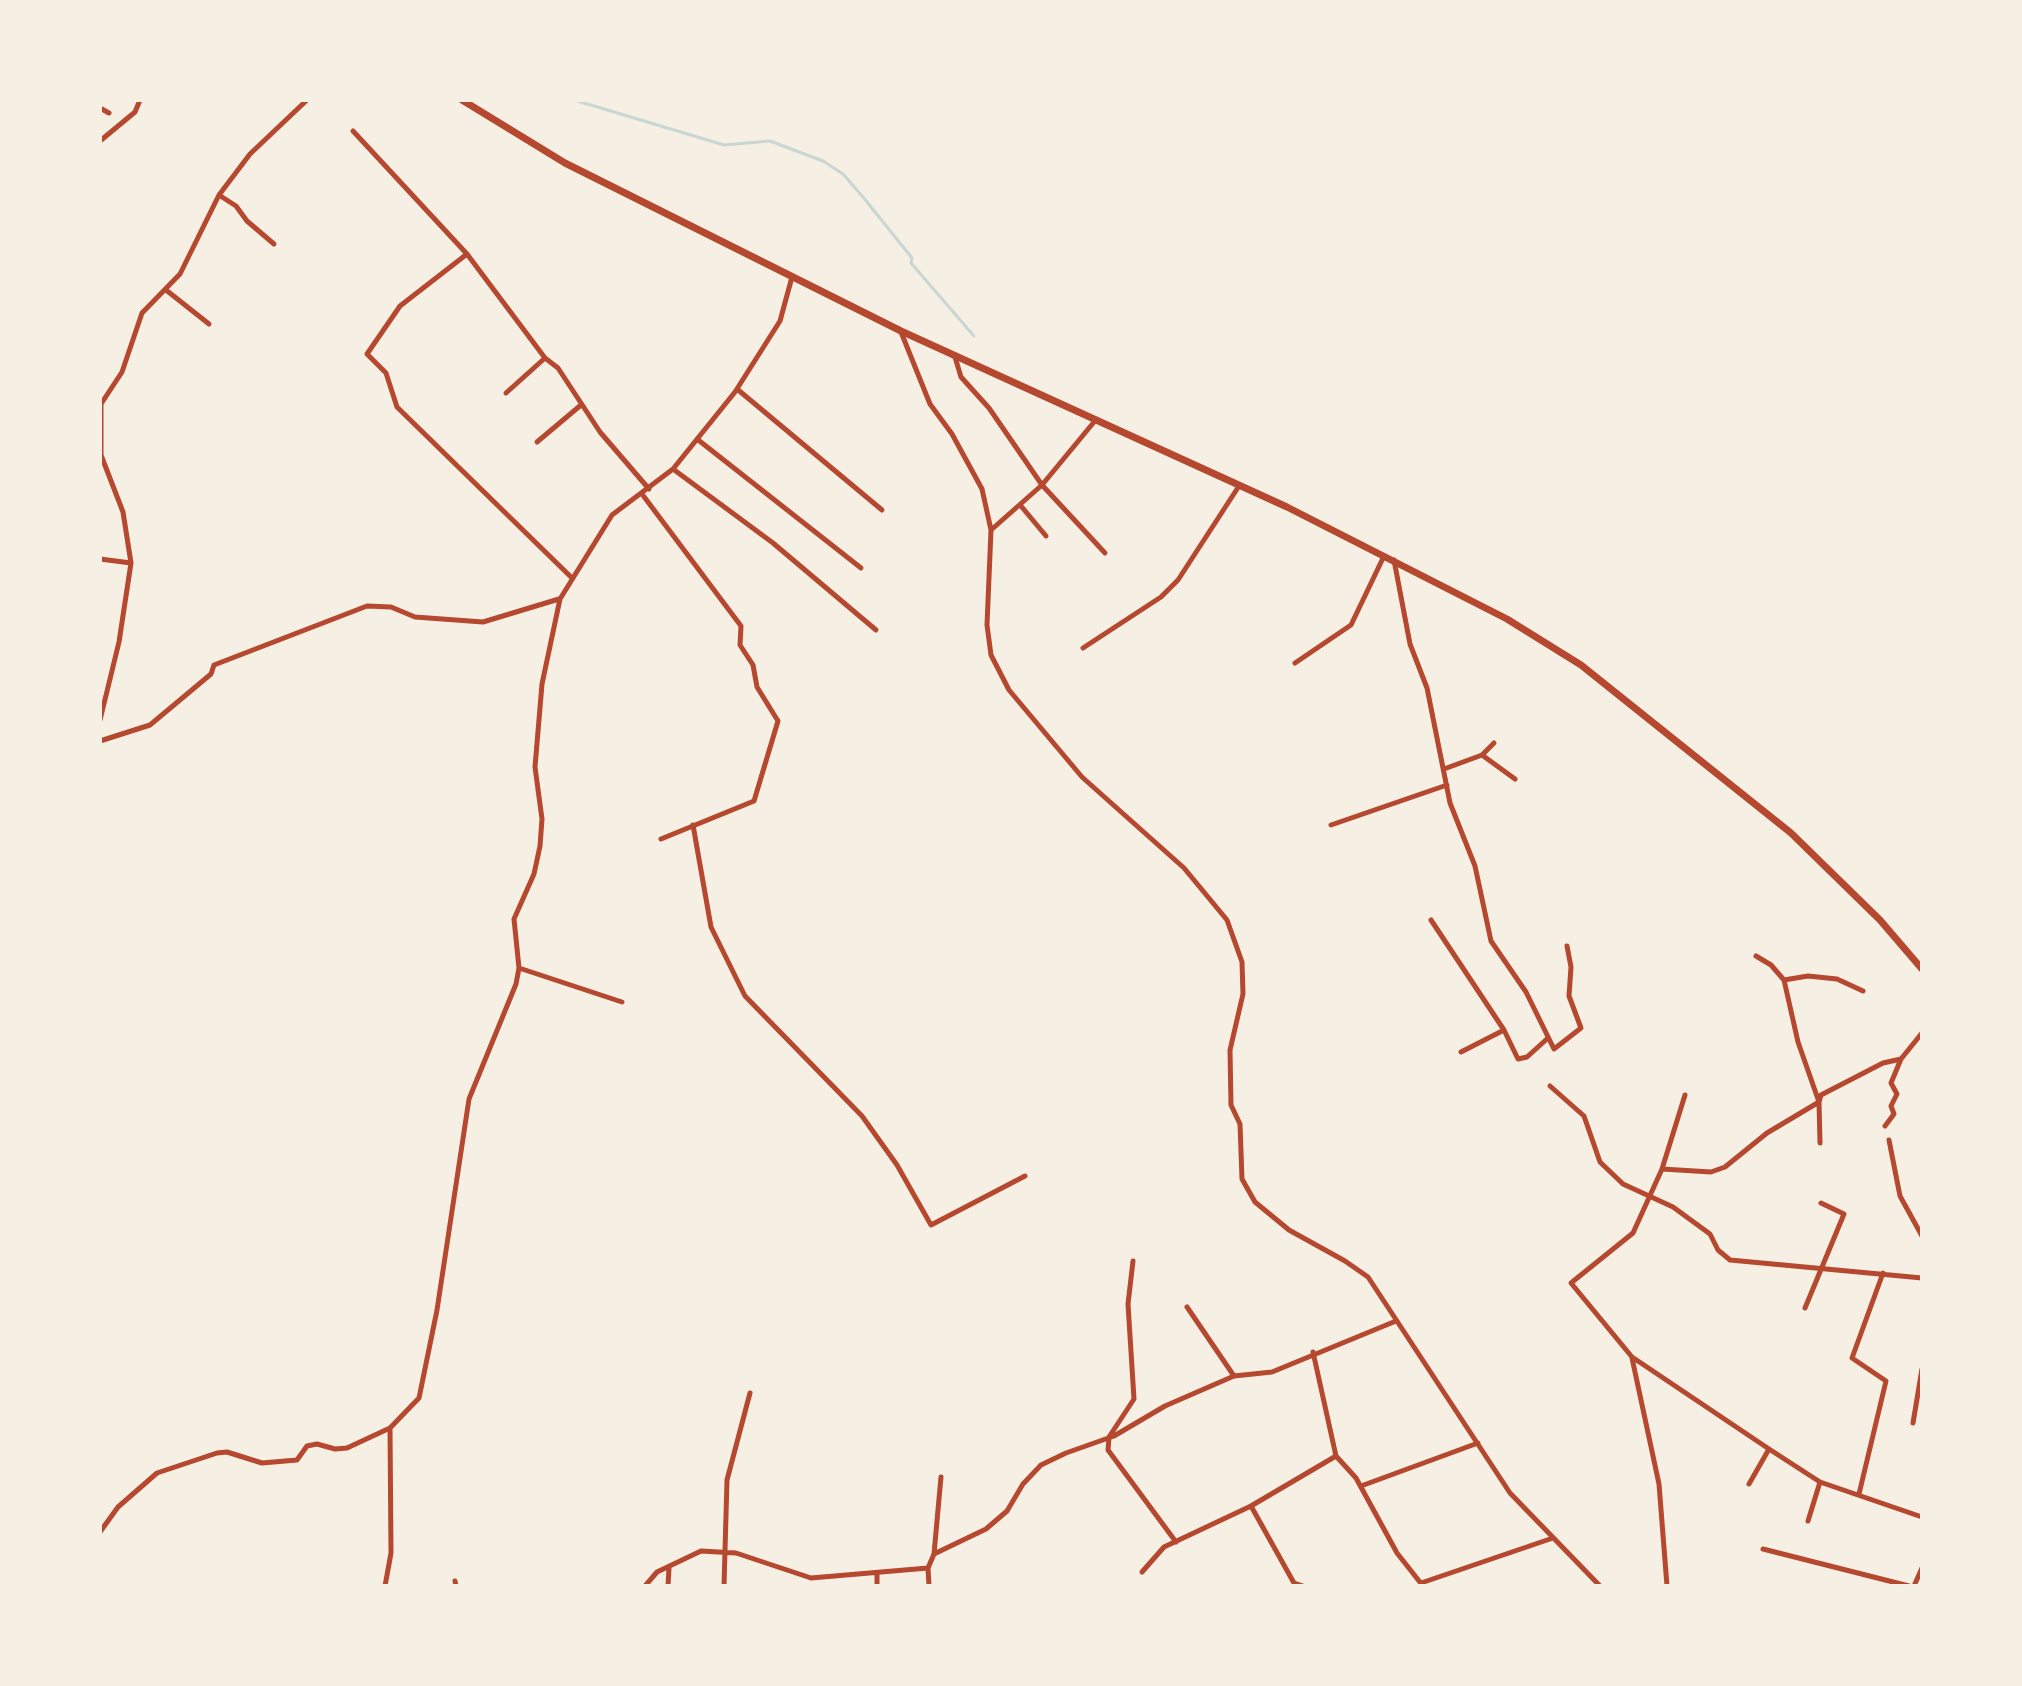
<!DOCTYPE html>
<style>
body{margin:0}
#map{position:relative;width:2022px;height:1686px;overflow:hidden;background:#f6efe4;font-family:Inter,sans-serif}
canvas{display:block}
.frame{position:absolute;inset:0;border:102px solid #f6efe4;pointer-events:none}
</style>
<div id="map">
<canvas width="2022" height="1686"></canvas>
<div class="frame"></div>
</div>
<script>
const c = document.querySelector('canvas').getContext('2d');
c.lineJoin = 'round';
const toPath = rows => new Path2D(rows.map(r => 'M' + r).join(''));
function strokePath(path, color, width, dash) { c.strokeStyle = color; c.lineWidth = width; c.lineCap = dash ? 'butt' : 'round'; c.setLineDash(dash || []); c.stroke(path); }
strokePath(toPath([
 [574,100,724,145,770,141,823,161,843,174,863,197,912,258,911,263,974,336]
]), '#c9d6d2', 3);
strokePath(toPath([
 [100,108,109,113],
 [353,131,467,254,545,358,558,368,600,432,649,489],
 [100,141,135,112,140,100],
 [219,195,236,206,247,221,274,244],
 [467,254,400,306,367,354,386,373,397,407,571,577],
 [166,290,209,324],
 [901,332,930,404,952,434,982,489,991,530,987,625,991,655,1009,690,1082,777,1184,868,1227,920,1242,962,1243,994,1230,1050,1231,1105,1240,1124,1242,1179,1255,1202,1289,1230,1345,1261,1368,1277,1510,1493,1600,1586],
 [955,357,961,377,989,408,1042,485,1105,553],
 [737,389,882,510],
 [506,393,545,358],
 [697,439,861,568],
 [537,442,581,405],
 [673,469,773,543,876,630],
 [642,494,741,626,740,645,753,665,757,687,778,721,754,801,661,839],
 [1021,506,1046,536],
 [991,530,1042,485,1094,422],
 [100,559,131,563],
 [1394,560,1410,644,1427,688,1450,803,1475,866,1491,941,1526,992,1554,1049,1581,1028,1569,996,1571,967,1567,946],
 [1083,648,1161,597,1178,580,1239,486],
 [1295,663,1351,625,1384,556],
 [100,720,119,642,131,563,123,512,101,455,101,404,122,372,142,313,180,274,219,195,250,154,307,100],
 [100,741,150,725,211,674,214,665,367,606,391,607,415,617,483,622,559,599],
 [1482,755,1515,779],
 [1444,769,1482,755,1494,743],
 [693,825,711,927,745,996,862,1116,897,1165,931,1225,1025,1176],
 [1331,825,1447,785],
 [1431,920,1504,1030,1518,1059,1527,1057,1548,1038],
 [1756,956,1771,965,1784,980,1798,1042,1819,1102,1820,1143],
 [519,968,622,1002],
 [1784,980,1808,976,1837,979,1863,991],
 [1461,1052,1504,1030],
 [1550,1086,1584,1116,1600,1162,1623,1184,1673,1207,1710,1234,1718,1250,1730,1260,1922,1278],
 [1685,1095,1662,1169,1633,1233,1571,1283,1632,1357,1769,1449,1820,1482,1922,1517],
 [1885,1126,1894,1114,1891,1106,1897,1094,1891,1083,1901,1059],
 [1889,1140,1900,1196,1922,1236],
 [1662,1169,1711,1172,1725,1167,1767,1133,1819,1102,1821,1095,1883,1063,1901,1059,1922,1033],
 [1133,1261,1128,1304,1134,1399,1109,1437,1108,1450,1176,1542],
 [1187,1307,1234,1376],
 [1805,1308,1844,1214,1821,1203],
 [1313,1352,1336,1456,1356,1478,1397,1553,1423,1586],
 [1632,1358,1659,1484,1667,1586],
 [1913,1423,1922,1369],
 [1749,1484,1769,1449],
 [1361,1486,1478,1443],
 [1859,1494,1886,1381,1852,1358,1883,1273],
 [1251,1506,1294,1583,1303,1586],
 [1808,1521,1820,1482],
 [100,1532,118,1507,157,1473,217,1453,227,1452,262,1463,297,1460,307,1446,317,1444,335,1449,347,1448,390,1428,419,1398,437,1310,469,1099,516,984,519,968,514,919,534,874,540,846,542,819,535,767,542,684,560,599,612,515,673,469,735,392,780,321,792,277],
 [1763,1549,1909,1586],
 [934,1554,986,1529,1007,1511,1023,1484,1041,1465,1066,1453,1114,1436,1165,1406,1234,1376,1272,1372,1396,1321],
 [1142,1572,1164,1547,1251,1506,1336,1456],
 [455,1581,456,1586],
 [1421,1583,1553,1538],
 [385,1586,391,1553,390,1428],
 [645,1586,657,1572,701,1551,736,1553,811,1578,928,1568],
 [668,1586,669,1568],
 [724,1586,727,1480,750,1393],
 [877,1586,877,1575],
 [929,1586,928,1568,934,1554,941,1477],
 [1914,1586,1922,1568]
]), '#b5482f', 5);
strokePath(toPath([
 [462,100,565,163,901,331,1287,507,1507,619,1581,665,1791,833,1880,920,1922,969]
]), '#b5482f', 7);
</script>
